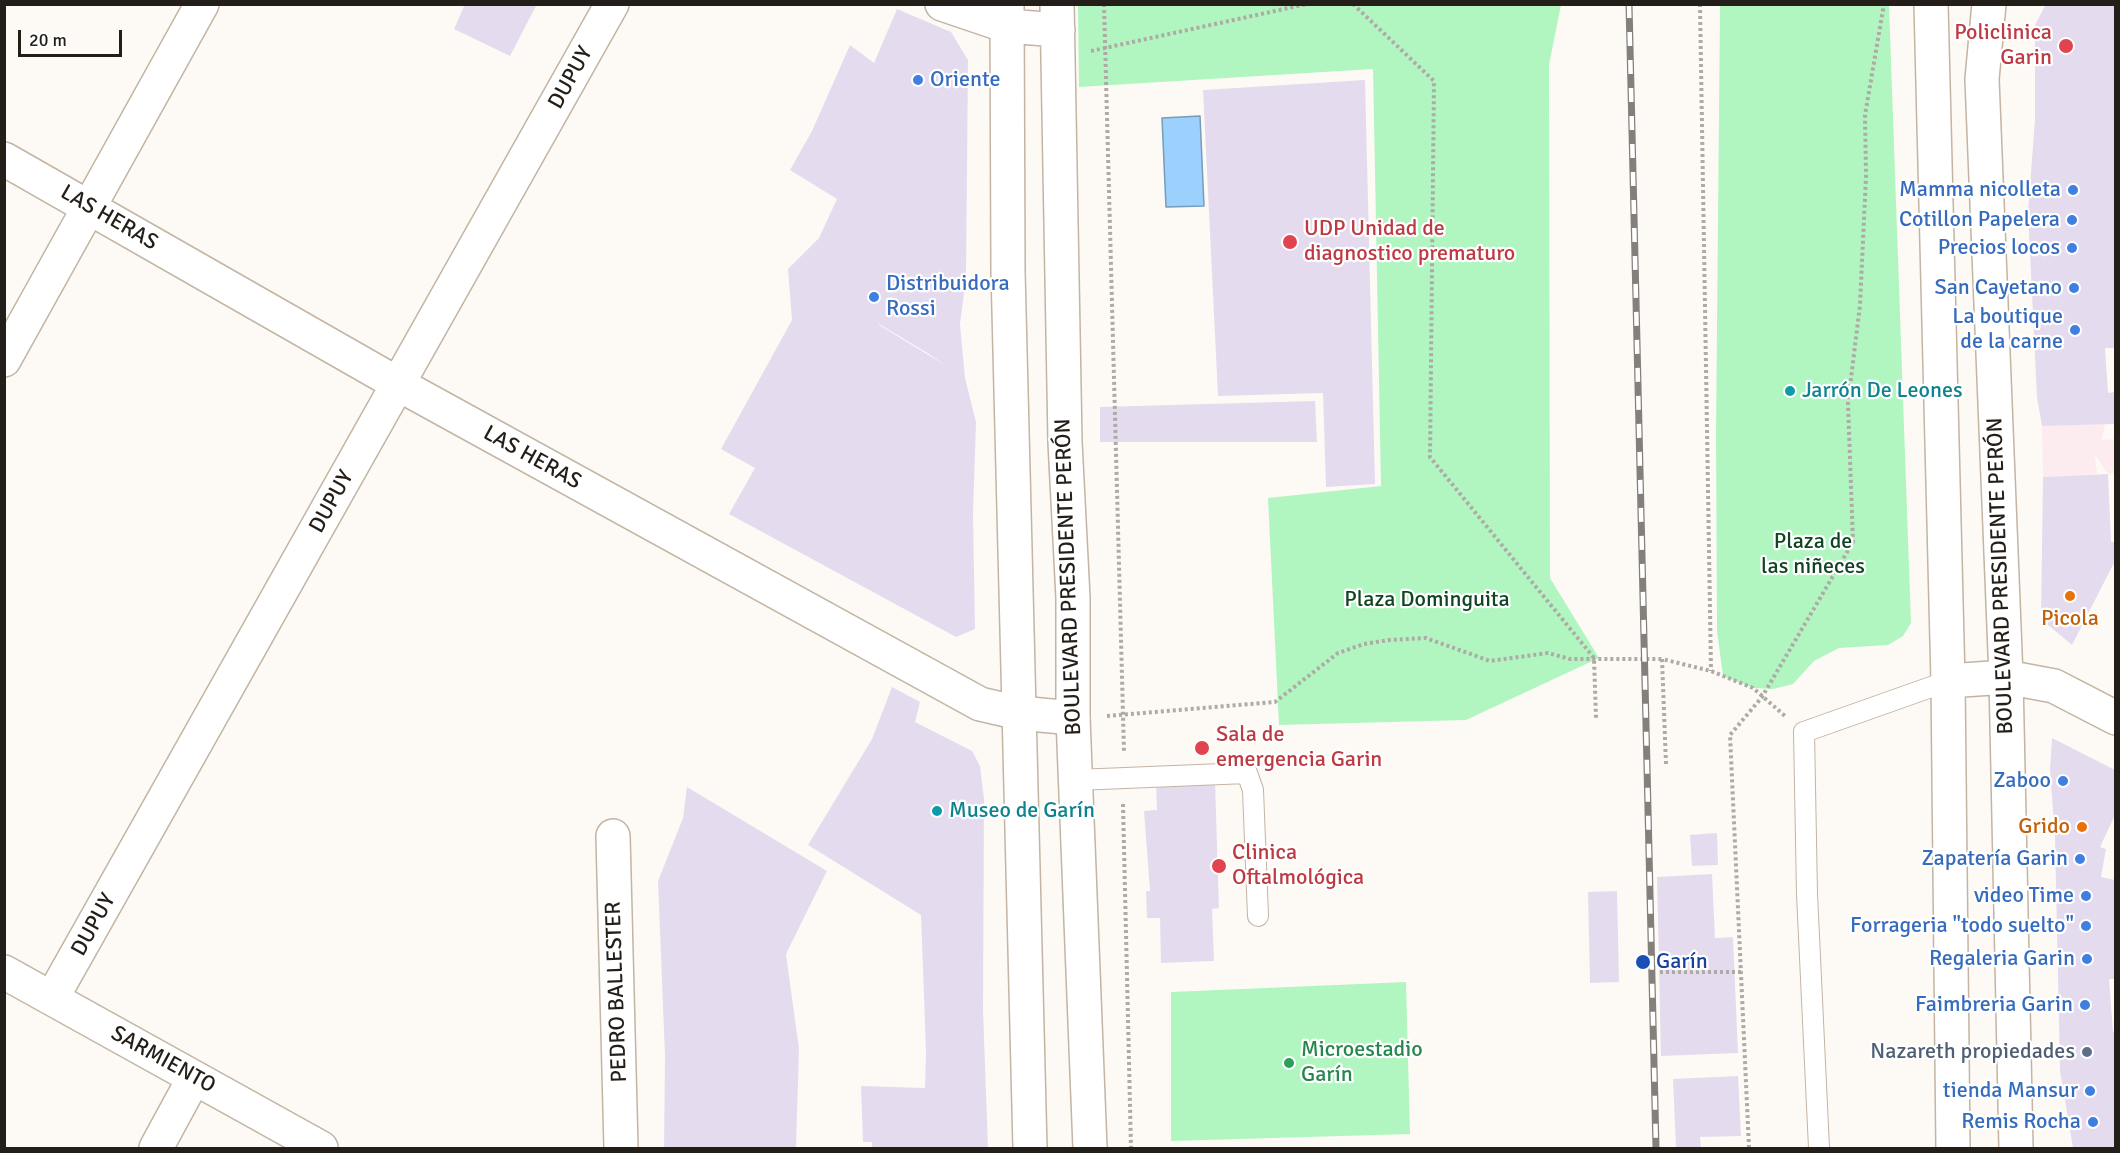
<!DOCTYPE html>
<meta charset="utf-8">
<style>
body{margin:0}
#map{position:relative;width:2120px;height:1153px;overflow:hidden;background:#fdfaf6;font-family:Signika,sans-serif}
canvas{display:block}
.frame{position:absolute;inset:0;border:6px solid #241e18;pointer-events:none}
.scale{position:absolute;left:18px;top:30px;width:104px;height:27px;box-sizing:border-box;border:3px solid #241e18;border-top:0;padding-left:8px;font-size:18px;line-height:21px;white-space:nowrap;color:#241e18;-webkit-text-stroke:4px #fff;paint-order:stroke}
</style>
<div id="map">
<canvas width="2120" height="1153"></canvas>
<div class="frame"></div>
<div class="scale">20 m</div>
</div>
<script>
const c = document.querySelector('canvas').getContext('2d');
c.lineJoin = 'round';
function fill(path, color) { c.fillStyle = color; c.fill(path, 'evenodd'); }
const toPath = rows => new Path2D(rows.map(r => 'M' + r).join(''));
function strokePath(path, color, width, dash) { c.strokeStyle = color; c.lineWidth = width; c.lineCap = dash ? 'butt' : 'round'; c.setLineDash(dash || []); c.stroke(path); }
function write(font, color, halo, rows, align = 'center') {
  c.font = font + ' Signika,sans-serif'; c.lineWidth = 4.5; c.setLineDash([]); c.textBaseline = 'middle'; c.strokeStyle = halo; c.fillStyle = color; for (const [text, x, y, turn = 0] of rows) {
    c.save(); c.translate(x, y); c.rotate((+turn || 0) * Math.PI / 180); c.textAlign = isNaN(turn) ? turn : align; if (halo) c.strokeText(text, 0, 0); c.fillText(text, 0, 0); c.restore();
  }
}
fill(toPath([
 [2105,424,2102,440,2115,439,2115,473,2108,474,2095,455,2097,474,2043,477,2042,426]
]), '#fcecf0');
fill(toPath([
 [1078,5,1561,5,1549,65,1550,578,1599,658,1466,720,1279,725,1268,498,1381,486,1373,69,1079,87],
 [1720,5,1889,5,1911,623,1903,636,1888,645,1839,648,1814,661,1793,684,1773,689,1753,688,1723,676,1717,631,1716,434],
 [1406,982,1410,1134,1171,1141,1171,992]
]), '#b1f6c1');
const water = toPath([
 [1200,116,1204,206,1166,207,1162,118,1200,116]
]);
fill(water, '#9cd1fe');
strokePath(water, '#789bb9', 1.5);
fill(toPath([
 [465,4,537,4,510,56,454,29],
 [2046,4,2115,4,2115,348,2105,348,2108,393,2115,392,2115,424,2042,426,2037,398,2028,211,2035,120,2035,25],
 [897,9,951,32,968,60,966,278,960,324,965,378,976,422,973,514,975,629,956,637,729,514,755,468,721,449,792,320,788,269,819,238,837,199,790,170,812,131,850,45,874,63],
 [879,324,929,354,945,365,879,325],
 [1365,80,1375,484,1326,487,1323,393,1218,396,1203,90],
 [1315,401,1317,442,1100,442,1100,407],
 [2108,474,2111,542,2115,542,2115,561,2072,645,2041,619,2043,477],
 [892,687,920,702,915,722,972,751,980,766,984,799,983,1010,988,1148,872,1148,872,1142,863,1142,861,1086,925,1088,926,1052,921,915,808,845,872,739],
 [2052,738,2115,770,2115,815,2100,847,2106,849,2101,877,2115,880,2115,979,2109,979,2113,1032,2115,1032,2115,1148,2073,1148,2060,1071,2055,839,2050,769],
 [1215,781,1219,908,1212,909,1214,961,1161,963,1160,918,1147,918,1146,891,1150,891,1144,811,1157,810,1156,783],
 [687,787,827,871,786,954,799,1049,796,1148,664,1148,665,1056,658,881,683,818],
 [1717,833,1718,865,1692,866,1690,835],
 [1712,874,1715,938,1733,937,1738,1053,1661,1056,1657,877],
 [1617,891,1619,982,1590,983,1588,892],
 [1738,1076,1741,1136,1700,1137,1701,1148,1676,1148,1673,1079]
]), '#e5dbef');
const lane = toPath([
 [1076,780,1247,773,1253,790,1258,916],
 [1819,1148,1807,894,1804,732,1948,681]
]);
const street = toPath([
 [4,159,398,384,980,704,1019,713,1073,718],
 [4,360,202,4],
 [613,836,621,1148],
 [4,972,321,1148],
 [52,998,612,4],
 [156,1148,194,1078]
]);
const secondary = toPath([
 [942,4,1007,26,1058,30],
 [1007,4,1008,271,1030,1148],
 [1057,4,1065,442,1073,598,1073,718,1090,1148],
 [1931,4,1948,681,1953,1148],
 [1989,4,1982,79,2006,677,2016,1148],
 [1948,681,2006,677,2054,686,2116,718]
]);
strokePath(lane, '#c3b4a3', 22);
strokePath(street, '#c3b4a3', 36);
strokePath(secondary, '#c3b4a3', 36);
strokePath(toPath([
 [1104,4,1124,752],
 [1353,4,1434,81,1430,457,1594,658,1596,718],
 [1700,4,1711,671],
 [1091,51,1307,4],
 [1107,716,1275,702,1338,653,1364,644,1389,640,1426,638,1490,661,1548,653,1570,659,1662,659],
 [1666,764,1662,659,1711,671,1753,688,1785,716],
 [1123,804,1131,1148],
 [1660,972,1741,972],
 [1749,1148,1730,735,1762,697,1853,542,1848,403,1860,305,1866,176,1865,115,1884,4]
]), '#aeaaa6', 4, [3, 3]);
strokePath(lane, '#fff', 20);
strokePath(street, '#fff', 33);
strokePath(secondary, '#fff', 33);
const rail = toPath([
 [1629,4,1656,1148]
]);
strokePath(rail, '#847f7a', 7);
strokePath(rail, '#fff', 4.5, [14]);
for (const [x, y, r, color] of [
 [2066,46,8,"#e0444e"],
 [918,80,6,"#3f7fe0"],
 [2073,190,6,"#3f7fe0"],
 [2072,220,6,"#3f7fe0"],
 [1290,242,8,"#e0444e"],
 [2072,248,6,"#3f7fe0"],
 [2074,288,6,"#3f7fe0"],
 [874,297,6,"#3f7fe0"],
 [2075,330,6,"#3f7fe0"],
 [1790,391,6,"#0f9aa8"],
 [2070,596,6,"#e8710a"],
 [1202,748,8,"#e0444e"],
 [2063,781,6,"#3f7fe0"],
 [937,811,6,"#0f9aa8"],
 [2082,827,6,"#e8710a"],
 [2080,859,6,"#3f7fe0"],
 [1219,866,8,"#e0444e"],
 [2086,896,6,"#3f7fe0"],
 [2086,926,6,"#3f7fe0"],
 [2087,959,6,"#3f7fe0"],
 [1643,962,8,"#1a4fb4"],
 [2085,1005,6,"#3f7fe0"],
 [2087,1052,6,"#5c6f8a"],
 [1289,1063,6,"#2e9e5b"],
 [2090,1091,6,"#3f7fe0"],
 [2093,1122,6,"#3f7fe0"]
]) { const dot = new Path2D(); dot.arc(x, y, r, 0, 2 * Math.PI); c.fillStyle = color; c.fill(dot); strokePath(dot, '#fff', 2); }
write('22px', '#be3a42', '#fff', [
 ["Policlinica",2052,33,"right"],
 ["Garin",2052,58,"right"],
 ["UDP Unidad de",1304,229],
 ["diagnostico prematuro",1304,254],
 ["Sala de",1216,735],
 ["emergencia Garin",1216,760],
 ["Clinica",1232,853],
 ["Oftalmológica",1232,878]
], 'left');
write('22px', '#241e18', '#fff', [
 ["DUPUY",571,78,-61],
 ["LAS HERAS",109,218,30],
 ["LAS HERAS",532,458,29],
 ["DUPUY",332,502,-61],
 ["BOULEVARD PRESIDENTE PERÓN",2001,576,-92],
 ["BOULEVARD PRESIDENTE PERÓN",1069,577,-92],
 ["DUPUY",94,925,-61],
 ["PEDRO BALLESTER",617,992,-92],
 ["SARMIENTO",163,1060,29]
]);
write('22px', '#366cbe', '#fff', [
 ["Oriente",930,80,"left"],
 ["Mamma nicolleta",2061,190],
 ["Cotillon Papelera",2060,220],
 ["Precios locos",2060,248],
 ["Distribuidora",886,284,"left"],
 ["Rossi",886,309,"left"],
 ["San Cayetano",2062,288],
 ["La boutique",2063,317],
 ["de la carne",2063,342],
 ["Zaboo",2051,781],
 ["Zapatería Garin",2068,859],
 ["video Time",2074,896],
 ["Forrageria \"todo suelto\"",2074,926],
 ["Regaleria Garin",2075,959],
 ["Faimbreria Garin",2073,1005],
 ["tienda Mansur",2078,1091],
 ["Remis Rocha",2081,1122]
], 'right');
write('22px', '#0d838f', '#fff', [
 ["Jarrón De Leones",1802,391],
 ["Museo de Garín",949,811]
], 'left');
write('22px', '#104523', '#fff', [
 ["Plaza de",1813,542],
 ["las niñeces",1813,567],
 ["Plaza Dominguita",1427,600]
]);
write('22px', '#c56008', '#fff', [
 ["Picola",2070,619],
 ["Grido",2070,827,"right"]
]);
write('22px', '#164399', '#fff', [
 ["Garín",1656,962]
], 'left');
write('22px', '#27864d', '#fff', [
 ["Microestadio",1301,1050],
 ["Garín",1301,1075]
], 'left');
write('22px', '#4e5e75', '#fff', [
 ["Nazareth propiedades",2075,1052]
], 'right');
</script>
